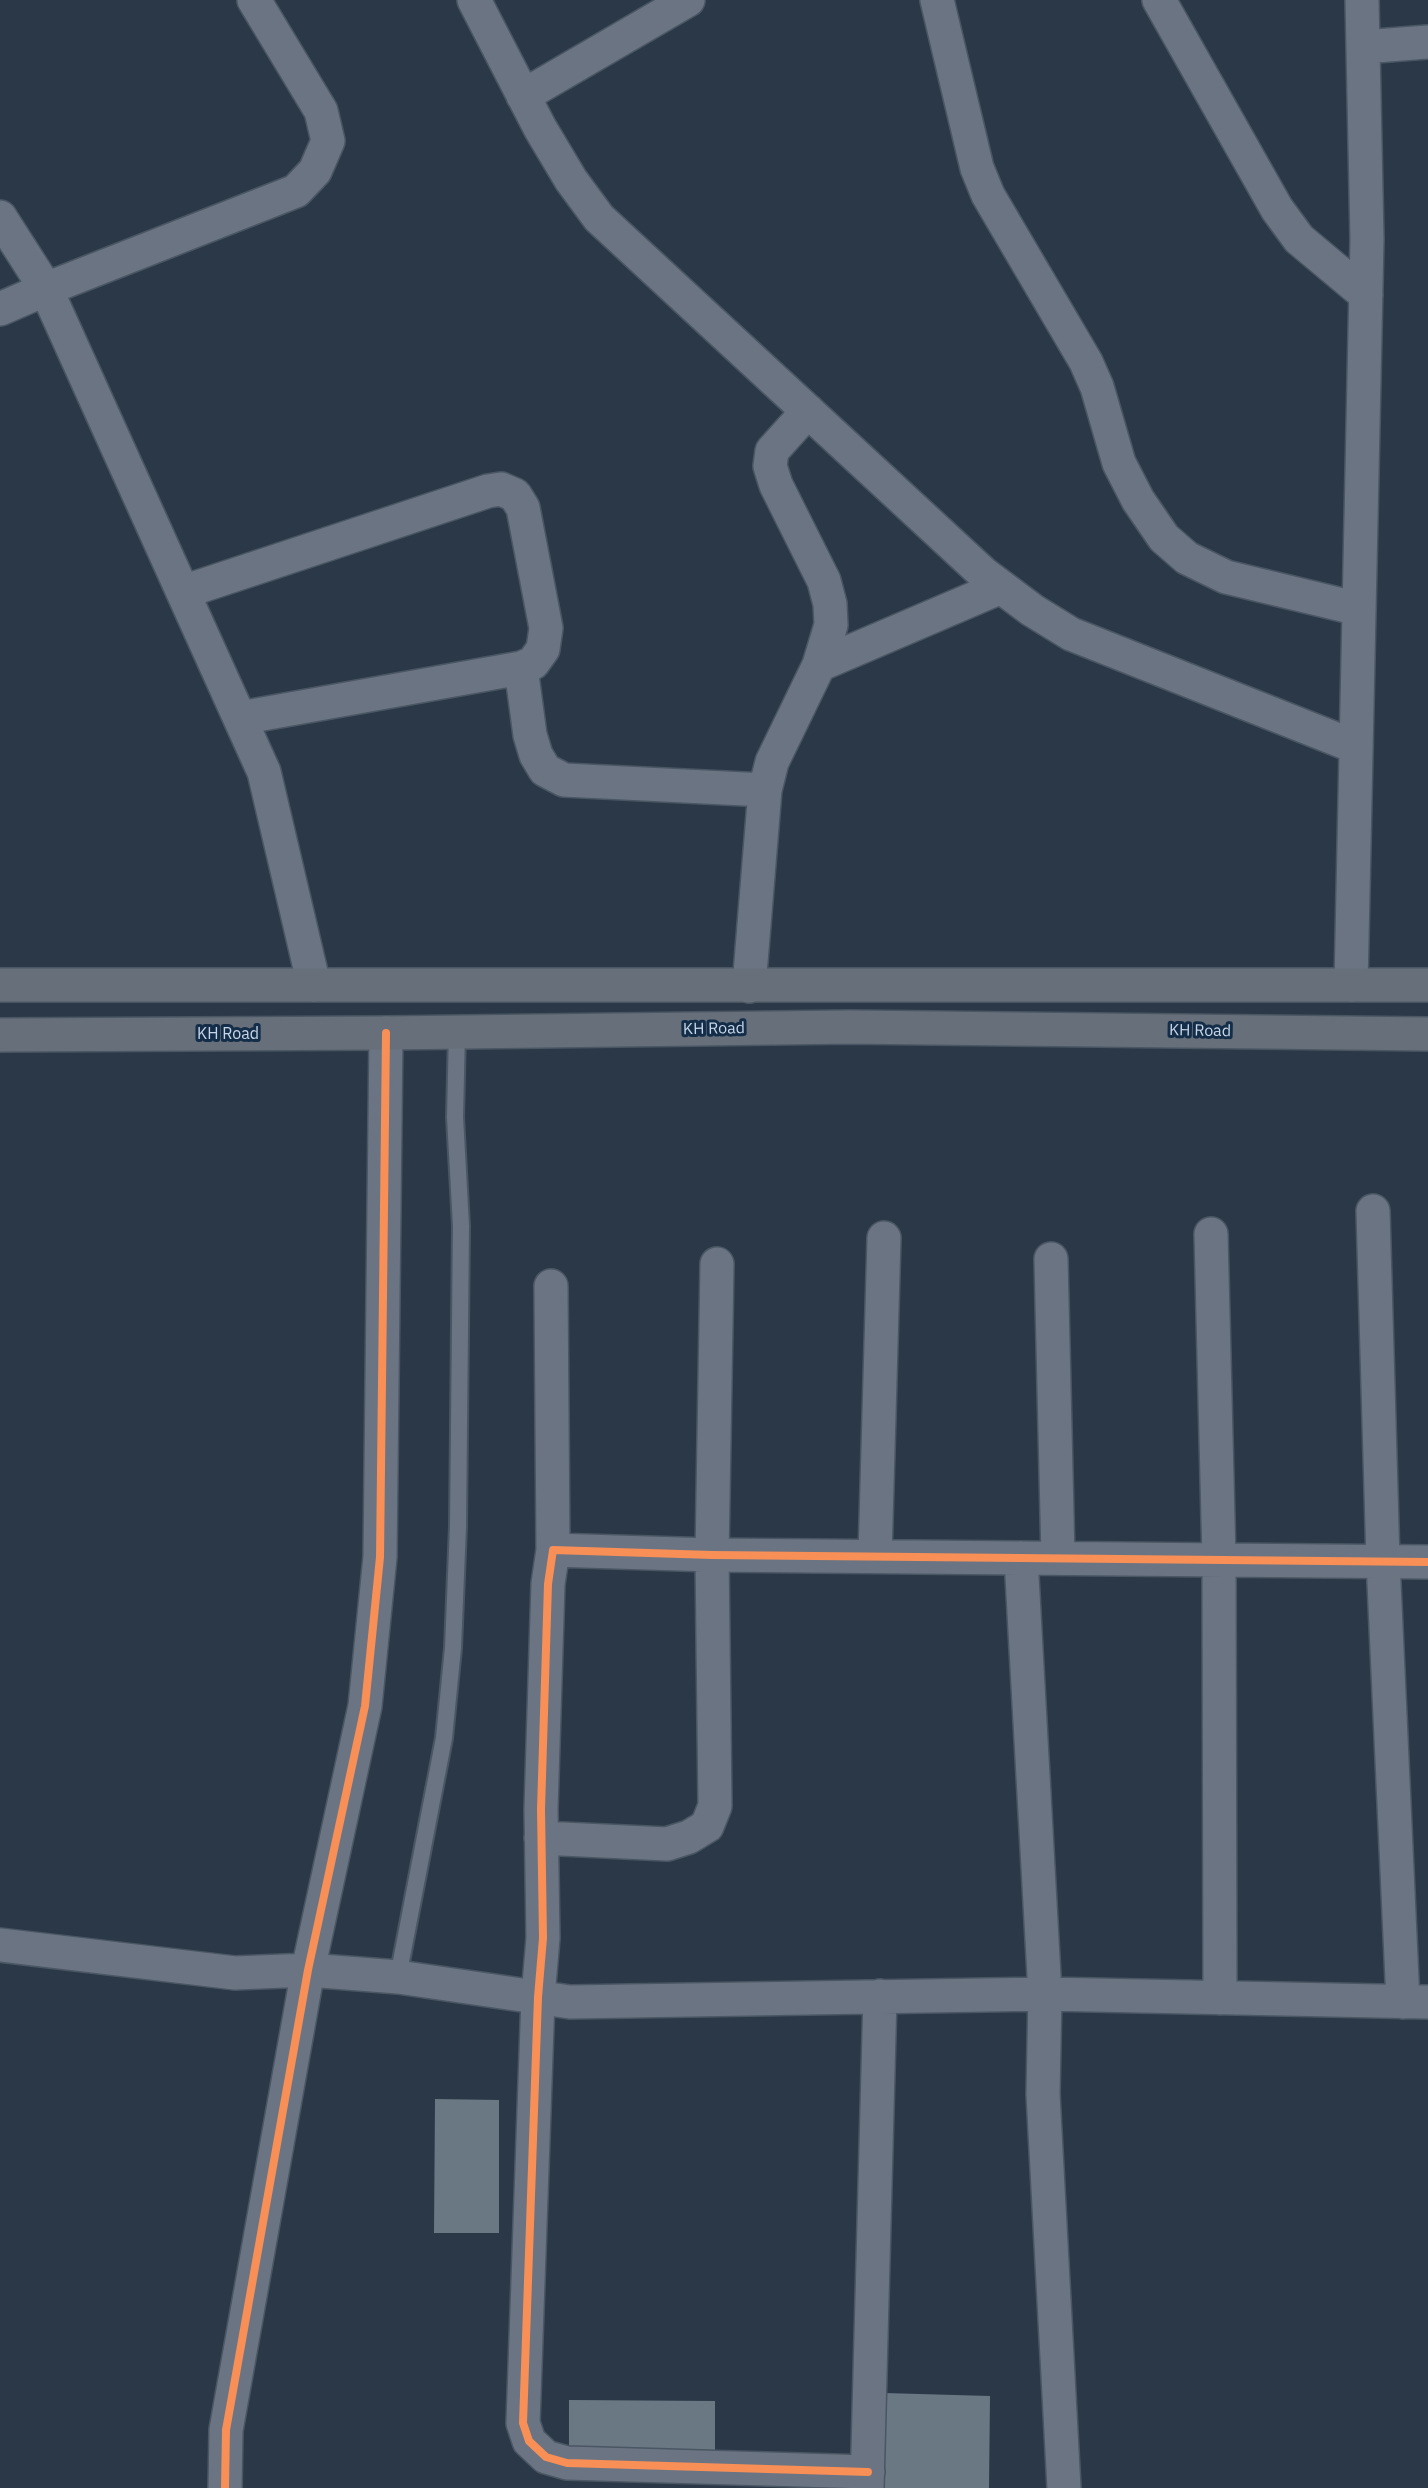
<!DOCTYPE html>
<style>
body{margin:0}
canvas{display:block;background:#2a3847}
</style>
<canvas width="1428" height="2488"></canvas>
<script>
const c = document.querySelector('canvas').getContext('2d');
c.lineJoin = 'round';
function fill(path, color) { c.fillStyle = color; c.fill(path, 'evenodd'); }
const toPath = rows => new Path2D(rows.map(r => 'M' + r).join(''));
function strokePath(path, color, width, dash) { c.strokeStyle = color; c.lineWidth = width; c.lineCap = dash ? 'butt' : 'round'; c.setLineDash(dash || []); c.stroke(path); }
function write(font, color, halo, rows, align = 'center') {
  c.font = font + ' "IBM Plex Sans",sans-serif'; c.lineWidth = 6; c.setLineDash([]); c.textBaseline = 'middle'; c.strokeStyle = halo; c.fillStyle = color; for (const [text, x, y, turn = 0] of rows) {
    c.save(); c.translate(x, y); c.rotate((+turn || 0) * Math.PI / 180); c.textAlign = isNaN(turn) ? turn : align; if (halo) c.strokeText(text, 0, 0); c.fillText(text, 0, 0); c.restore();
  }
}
fill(toPath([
 [435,2099,499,2100,499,2233,434,2233],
 [884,2393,990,2396,989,2488,883,2488],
 [569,2400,715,2401,715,2454,569,2454]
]), '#697883');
const service = toPath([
 [398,1977,444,1738,453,1648,458,1526,461,1226,455,1117,457,1032]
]);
const minor = toPath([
 [474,0,540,128,571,180,599,218,984,574,1032,610,1071,634,1356,747],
 [937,0,977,168,988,195,1086,362,1097,387,1119,463,1138,500,1164,538,1187,558,1226,577,1359,609],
 [1159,0,1277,209,1299,239,1366,295],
 [1363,47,1428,42],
 [523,96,688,0],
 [0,217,46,289,264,772,314,985],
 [0,309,46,289,296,191,315,171,328,141,321,111,254,0],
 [183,592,488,491,501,489,515,495,523,508,546,628,543,649,533,663,521,668,240,718],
 [819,665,1001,587],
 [521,668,530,735,536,755,545,770,564,780,765,790],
 [1351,985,1367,239,1362,0],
 [749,986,765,790,772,762,819,665,831,625,830,604,824,581,776,485,770,466,772,451,808,411],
 [1373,1211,1383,1561,1403,2002],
 [1211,1234,1219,1560,1220,1998],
 [1051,1259,1058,1558],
 [551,1286,553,1550],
 [875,1556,884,1238],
 [1021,1558,1045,1994,1043,2094,1064,2488],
 [541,1838,667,1844,689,1837,707,1826,715,1806,712,1555,717,1264],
 [0,1945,235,1973,308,1970,398,1977,570,2002,1045,1994,1428,2002],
 [868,2472,567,2463,546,2457,529,2441,523,2423,538,1997,543,1938,541,1809,548,1584,553,1550,712,1555,1428,1562],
 [225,2488,226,2430,308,1970,365,1706,380,1557,386,1033],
 [867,2488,880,1996]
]);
const secondary = toPath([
 [0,985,1428,985],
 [0,1035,386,1033,850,1027,1428,1034]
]);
strokePath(service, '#4a5663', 20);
strokePath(minor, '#4a5663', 36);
strokePath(secondary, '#4a5663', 36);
strokePath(service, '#6b7482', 16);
strokePath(minor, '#6b7482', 33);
strokePath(secondary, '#666f7a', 33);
strokePath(toPath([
 [868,2472,567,2463,546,2457,529,2441,523,2423,538,1997,543,1938,541,1809,548,1584,553,1550,712,1555,1428,1562],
 [225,2488,226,2430,308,1970,365,1706,380,1557,386,1033]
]), '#f78f57', 8);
write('16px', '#c6d5e7', '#142d48', [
 ["KH Road",714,1029,-1],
 ["KH Road",1200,1031,1],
 ["KH Road",228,1034]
]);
</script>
